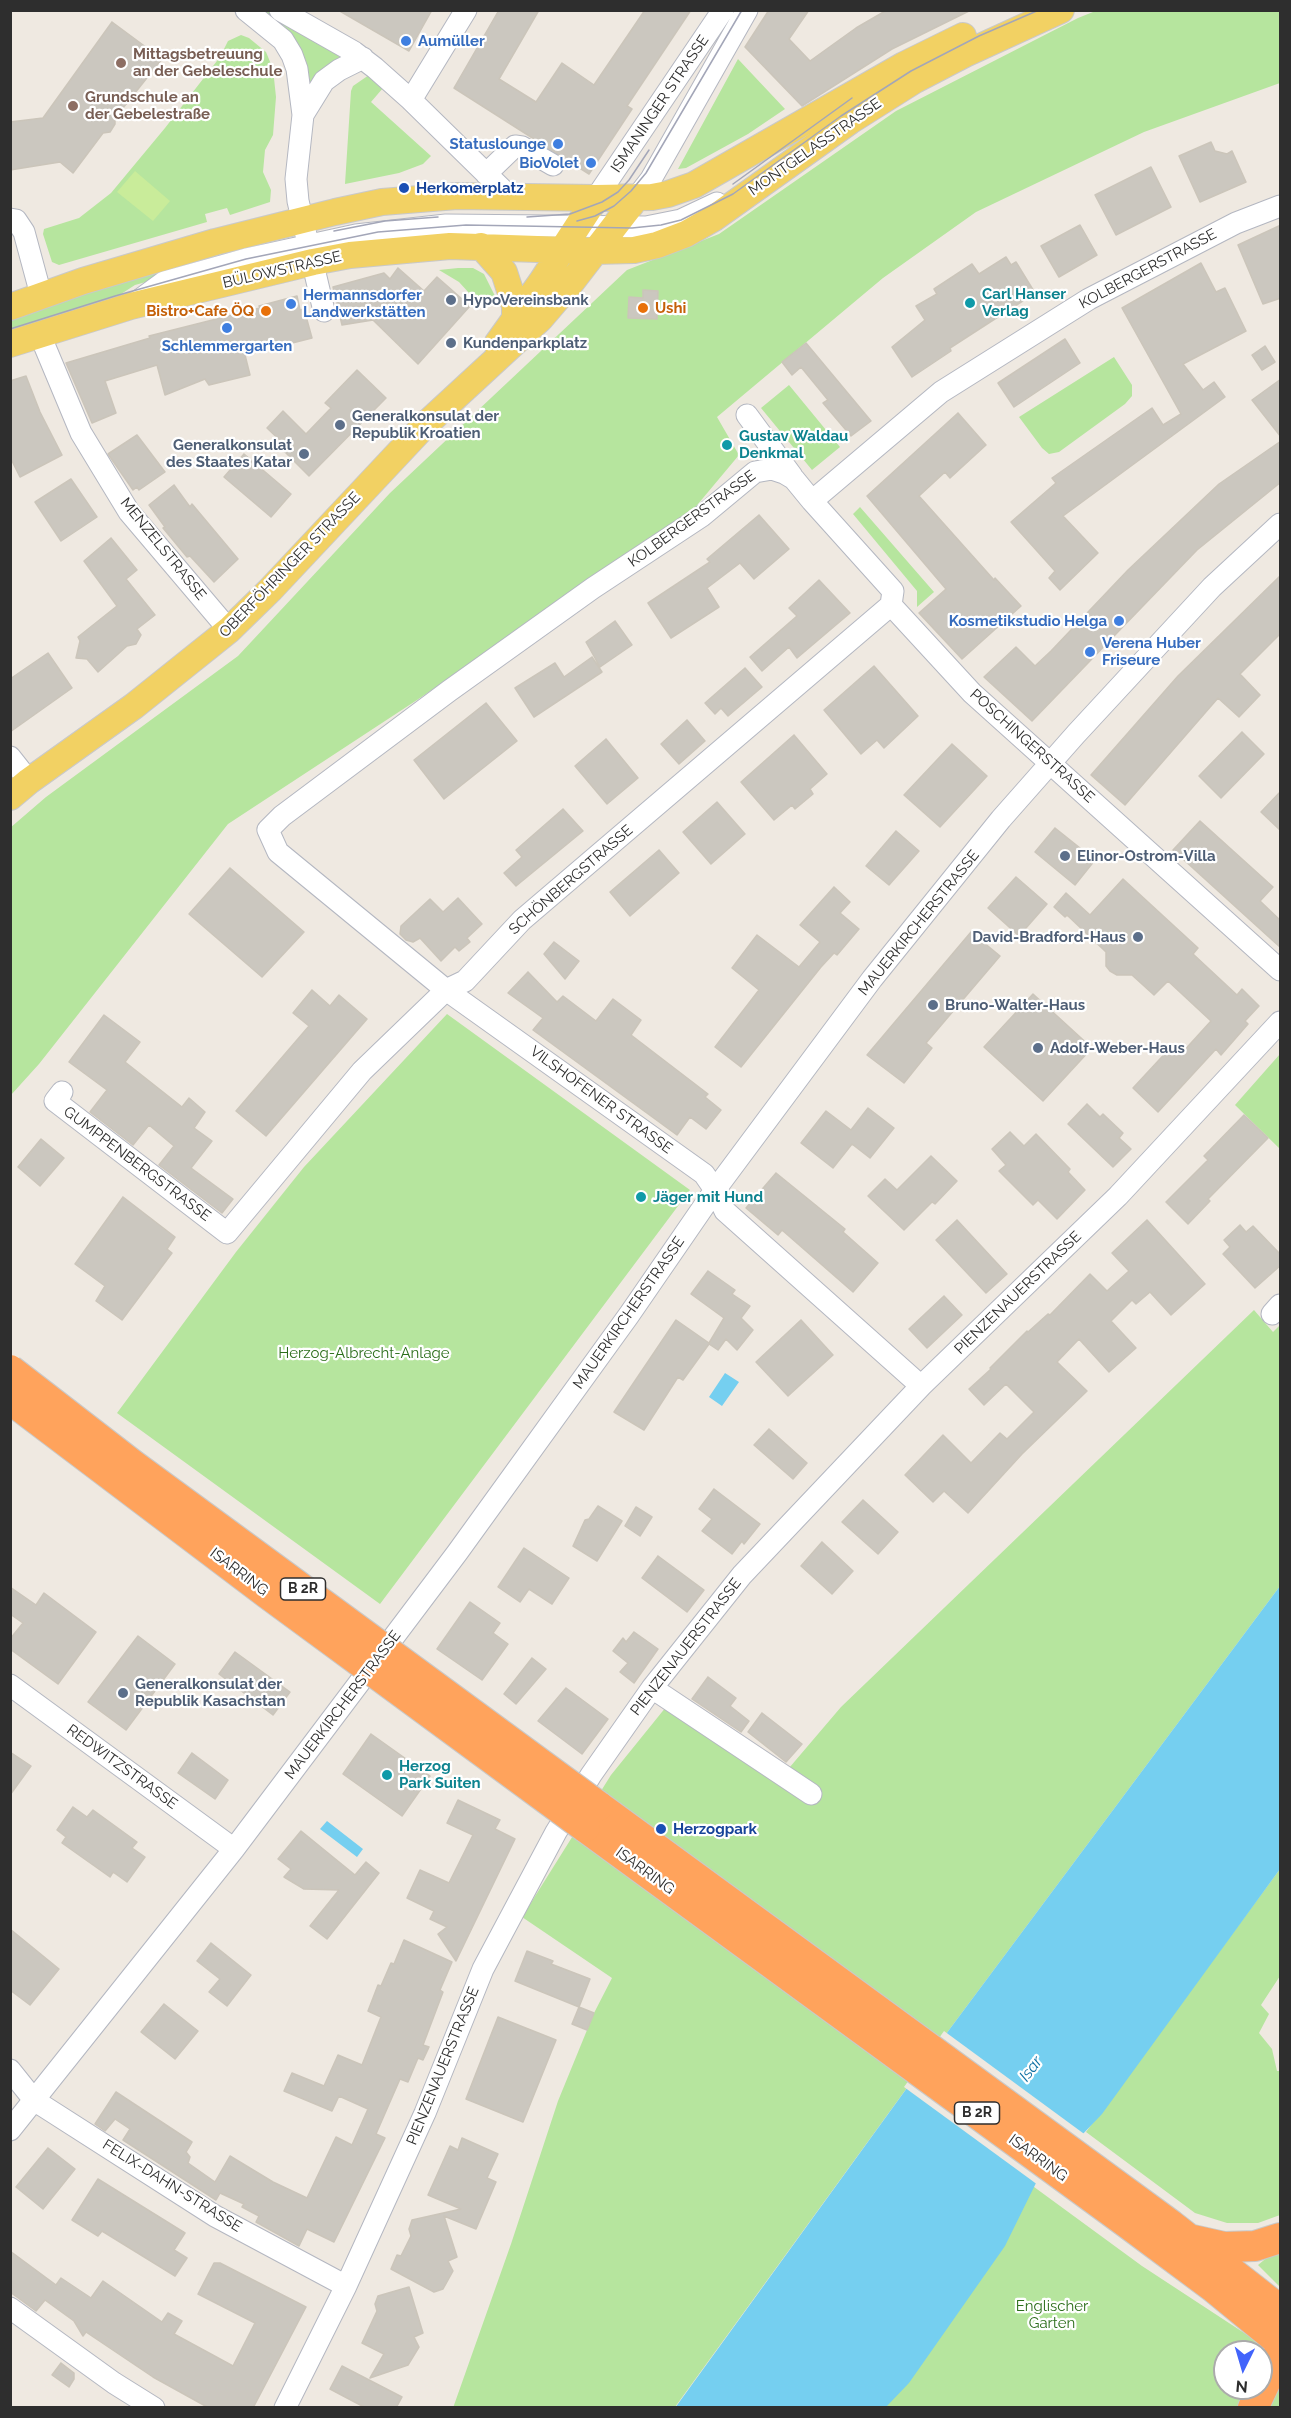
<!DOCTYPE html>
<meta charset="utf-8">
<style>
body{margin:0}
#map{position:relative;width:1291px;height:2418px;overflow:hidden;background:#efe9e1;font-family:Raleway,sans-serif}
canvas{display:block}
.frame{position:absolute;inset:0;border:12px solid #2e2e2e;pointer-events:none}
.north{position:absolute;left:1213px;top:2340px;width:60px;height:60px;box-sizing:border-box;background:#fff;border:2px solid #ababab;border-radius:50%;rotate:185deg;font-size:16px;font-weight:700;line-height:24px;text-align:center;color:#2e2e2e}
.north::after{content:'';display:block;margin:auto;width:21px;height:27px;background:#4264fb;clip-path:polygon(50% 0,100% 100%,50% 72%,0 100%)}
</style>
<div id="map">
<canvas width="1291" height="2418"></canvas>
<div class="frame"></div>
<div class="north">N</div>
</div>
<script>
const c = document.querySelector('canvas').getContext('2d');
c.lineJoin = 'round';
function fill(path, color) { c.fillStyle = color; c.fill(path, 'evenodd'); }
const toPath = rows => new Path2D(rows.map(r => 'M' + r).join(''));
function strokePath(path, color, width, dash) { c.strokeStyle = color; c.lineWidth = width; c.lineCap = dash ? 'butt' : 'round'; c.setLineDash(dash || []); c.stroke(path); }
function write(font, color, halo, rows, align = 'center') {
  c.font = font + ' Raleway,sans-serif'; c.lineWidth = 4.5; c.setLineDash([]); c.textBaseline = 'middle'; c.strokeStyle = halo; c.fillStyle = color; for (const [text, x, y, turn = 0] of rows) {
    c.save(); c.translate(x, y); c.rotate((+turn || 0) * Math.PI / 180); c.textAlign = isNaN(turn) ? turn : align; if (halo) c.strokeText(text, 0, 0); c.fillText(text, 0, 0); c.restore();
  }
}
fill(toPath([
 [1098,10,1280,11,1280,83,1144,132,976,212,883,278,717,417,739,455,688,516,417,700,228,824,39,1064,11,1095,10,828,46,797,238,656,390,493,627,270,719,234,896,111,1078,18],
 [261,11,271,11,340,57,310,82,306,61,292,34,277,20],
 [241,35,249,38,266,52,273,69,276,97,273,135,265,150,263,172,271,190,270,202,230,215,227,208,205,214,207,222,59,265,52,262,43,234,44,229,79,218,111,193,165,128,220,57,228,41],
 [738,59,785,109,748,134,686,168,678,169],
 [369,75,383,88,371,102,431,156,423,164,399,173,345,184,351,91,353,86],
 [262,238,265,249,135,285,101,307,11,336,11,314],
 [458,268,473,268,484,274,495,296,494,304,488,307,480,305,459,282,439,270],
 [1114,357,1132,385,1132,396,1125,404,1059,452,1049,454,1042,448,1019,417],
 [789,385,840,447,812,470,761,408],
 [860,507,934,592,917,607,917,591,853,514],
 [447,1014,690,1190,380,1604,117,1413,236,1252,304,1167],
 [1280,1054,1280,1149,1235,1105],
 [1254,1310,1273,1332,1280,1325,1280,1586,949,2030,675,2407,453,2408,511,2244,558,2101,594,2013,612,1978,522,1917,611,1775,666,1707,778,1781,841,1707],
 [1280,1869,1280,1976,1261,2005,1269,2014,1259,2033,1272,2049,1277,2071,1280,2071,1280,2215,1258,2223,1227,2223,1195,2213,1086,2132],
 [1030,2184,1142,2266,1261,2344,1280,2364,1280,2407,870,2408],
 [1225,2352,1261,2352,1261,2388,1225,2388],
 [1280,2247,1280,2287,1258,2265]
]), '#b6e59e');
fill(toPath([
 [135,171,170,201,153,221,117,192]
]), '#c9ec9a');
fill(toPath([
 [725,1373,739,1382,722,1406,709,1397],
 [1280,1586,1280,1869,1102,2114,1036,2183,1005,2246,909,2383,886,2407,675,2408,949,2030],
 [327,1821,363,1849,357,1857,320,1829]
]), '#75cff0');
fill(toPath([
 [944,2031,1087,2136,1038,2185,904,2087]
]), '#efe9e1');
const building = toPath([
 [338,10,432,10,409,51,338,10],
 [499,10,539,10,499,79,536,102,562,63,594,85,645,10,691,10,627,106,632,109,589,174,454,88,499,10],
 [769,10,809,10,789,39,810,61,856,28,887,10,971,10,892,49,802,106,745,47,769,10],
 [112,22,162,59,115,118,115,124,110,132,103,133,73,173,60,162,10,170,10,122,43,118,112,22],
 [1211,142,1215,151,1227,154,1232,151,1246,182,1200,202,1179,156,1211,142],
 [1151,167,1171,207,1116,235,1095,195,1151,167],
 [1080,225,1097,255,1059,277,1041,246,1080,225],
 [1281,225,1281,298,1263,304,1238,245,1281,225],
 [1006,257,1011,265,1016,262,1035,293,950,348,951,351,912,377,892,347,925,320,916,306,937,294,934,289,972,264,979,274,1006,257],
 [1201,263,1216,292,1225,288,1246,331,1183,364,1203,390,1214,382,1225,397,1063,516,1098,553,1060,590,1049,578,1055,571,1011,522,1056,483,1052,478,1152,408,1163,425,1181,414,1122,308,1201,263],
 [398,268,424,291,437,277,470,306,418,364,373,320,342,325,333,287,384,273,390,279,398,268],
 [643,290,658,291,657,319,628,318,629,297,643,298,643,290],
 [297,296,300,310,304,309,312,338,245,355,250,375,209,385,205,379,165,395,157,365,105,381,116,413,92,423,66,363,150,338,149,336,260,308,259,306,297,296],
 [1065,339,1080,363,1014,407,998,383,1065,339],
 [806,343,871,421,851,436,823,403,828,400,801,367,792,375,782,362,806,343],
 [1265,346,1275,362,1262,370,1252,355,1265,346],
 [357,370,386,398,309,476,285,452,289,449,267,428,283,411,306,434,331,408,325,403,357,370],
 [26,376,40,412,62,455,20,477,10,457,10,381,26,376],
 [1281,379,1281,437,1252,400,1281,379],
 [958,413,986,445,950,478,945,472,919,496,994,580,995,578,1021,606,962,659,919,613,946,589,867,496,958,413],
 [137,435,165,472,139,490,137,487,133,490,108,454,137,435],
 [1281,441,1281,482,1197,550,1032,721,984,677,1016,647,1035,666,1051,651,1128,570,1219,484,1281,441],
 [244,454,291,494,271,517,224,477,244,454],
 [71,479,97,517,61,541,35,502,71,479],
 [174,485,190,507,192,504,238,559,214,582,190,556,187,557,163,528,165,527,149,505,174,485],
 [759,515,789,549,754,579,740,563,707,588,719,607,671,638,648,603,710,562,707,559,759,515],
 [111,538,137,570,126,579,155,615,137,629,141,635,136,644,127,646,98,672,87,659,76,658,80,641,78,637,117,606,84,561,111,538],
 [1281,575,1281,633,1240,674,1260,695,1239,717,1218,698,1125,805,1091,775,1178,676,1281,575],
 [819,580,850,613,797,658,789,647,762,671,750,657,797,616,789,608,819,580],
 [615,621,632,645,600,667,586,642,615,621],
 [48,653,72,688,10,732,10,679,48,653],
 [592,657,602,672,534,717,515,688,555,663,564,677,592,657],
 [874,666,918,716,884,748,877,740,861,754,824,710,874,666],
 [745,668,762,687,728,716,721,708,715,714,705,703,745,668],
 [486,703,517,741,444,799,414,760,486,703],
 [687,720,705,741,679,764,661,744,687,720],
 [1242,732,1264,754,1221,798,1199,776,1242,732],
 [794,735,827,774,810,789,813,794,795,809,792,805,774,820,741,782,794,735],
 [606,739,638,778,607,804,575,766,606,739],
 [952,744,987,776,940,827,904,795,952,744],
 [1281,791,1281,831,1261,812,1281,791],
 [717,802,745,834,711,864,683,832,717,802],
 [563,809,583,831,516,886,504,873,522,857,516,850,563,809],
 [1200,821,1273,887,1260,901,1281,921,1281,948,1173,850,1200,821],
 [1055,828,1095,860,1075,885,1035,852,1055,828],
 [896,831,919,851,889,885,866,866,896,831],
 [659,850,679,873,630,916,610,892,659,850],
 [230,868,304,932,262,977,189,914,230,868],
 [1016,877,1047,904,1019,936,988,908,1016,877],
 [1123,879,1198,948,1193,954,1237,995,1242,989,1259,1006,1245,1021,1248,1024,1221,1055,1216,1049,1158,1112,1133,1088,1172,1046,1181,1054,1211,1021,1168,981,1154,995,1132,975,1117,975,1110,971,1106,966,1106,952,1067,915,1065,917,1054,907,1066,893,1090,915,1123,879],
 [834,887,850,902,840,913,859,929,837,955,834,953,821,967,741,1067,715,1047,759,990,732,968,757,935,799,967,820,942,800,925,834,887],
 [458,898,482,924,467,938,470,942,459,951,455,947,441,961,420,938,413,942,406,940,400,934,401,926,430,899,443,912,458,898],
 [971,932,1000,956,926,1043,932,1048,904,1083,867,1055,971,932],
 [554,942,579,961,565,979,544,954,554,942],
 [528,972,557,1002,563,996,596,1021,613,999,641,1020,631,1035,708,1094,705,1097,721,1110,706,1129,690,1117,677,1135,533,1030,543,1018,508,993,528,972],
 [312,990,330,1006,339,995,367,1019,266,1136,236,1111,309,1026,293,1013,312,990],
 [1033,994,1092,1048,1043,1101,984,1047,1033,994],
 [104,1015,140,1042,125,1062,182,1107,189,1098,205,1112,194,1128,212,1141,191,1168,233,1199,222,1213,159,1165,174,1146,149,1125,133,1145,90,1112,107,1090,69,1062,104,1015],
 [1087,1104,1100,1117,1103,1114,1123,1133,1119,1138,1131,1149,1113,1167,1068,1124,1087,1104],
 [868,1108,894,1128,870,1158,852,1144,833,1168,801,1143,826,1111,851,1130,868,1108],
 [1244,1115,1268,1138,1208,1199,1210,1201,1188,1224,1166,1202,1208,1160,1204,1156,1244,1115],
 [1010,1132,1024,1146,1036,1134,1070,1169,1068,1172,1085,1190,1057,1219,1038,1200,1033,1205,999,1171,1006,1165,992,1149,1010,1132],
 [41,1139,64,1158,40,1186,18,1167,41,1139],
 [931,1156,957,1181,935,1204,932,1202,904,1230,868,1196,885,1179,897,1190,931,1156],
 [776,1173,845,1229,843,1232,878,1263,853,1292,782,1230,778,1235,746,1208,776,1173],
 [123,1197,175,1237,167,1249,172,1253,122,1320,96,1301,105,1286,75,1264,123,1197],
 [957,1220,1007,1274,986,1293,936,1240,957,1220],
 [1147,1220,1205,1284,1171,1315,1150,1292,1136,1304,1132,1300,1111,1321,1136,1348,1109,1372,1079,1339,1057,1362,1087,1391,1022,1454,968,1513,944,1491,933,1502,905,1475,943,1435,971,1463,1000,1433,1007,1439,1034,1412,1006,1384,984,1405,969,1389,991,1369,990,1368,1027,1331,1028,1332,1048,1314,1050,1315,1090,1274,1107,1291,1129,1271,1112,1253,1147,1220],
 [1240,1225,1246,1232,1253,1226,1281,1255,1281,1265,1255,1288,1223,1254,1230,1247,1224,1240,1240,1225],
 [708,1271,735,1290,732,1294,750,1306,741,1318,753,1330,737,1350,726,1339,718,1350,709,1344,683,1380,678,1377,644,1430,614,1412,676,1320,709,1343,724,1318,691,1294,708,1271],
 [944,1296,962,1315,927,1348,909,1329,944,1296],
 [801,1320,833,1355,788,1396,756,1362,801,1320],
 [769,1429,807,1463,793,1479,754,1445,769,1429],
 [714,1489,760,1524,744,1544,742,1541,732,1554,702,1531,712,1519,699,1509,714,1489],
 [863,1500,898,1532,878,1554,842,1522,863,1500],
 [598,1506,622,1521,597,1561,573,1546,585,1520,589,1519,598,1506],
 [636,1507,652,1517,640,1536,625,1526,636,1507],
 [822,1542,853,1571,832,1594,801,1566,822,1542],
 [524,1548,569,1578,552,1604,529,1589,520,1602,498,1587,524,1548],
 [658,1556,704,1590,687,1612,642,1578,658,1556],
 [10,1587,36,1605,44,1593,96,1632,58,1684,10,1649,10,1639,23,1623,10,1614,10,1587],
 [470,1602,500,1623,493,1633,508,1644,482,1680,437,1649,470,1602],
 [634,1632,658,1649,634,1683,620,1672,628,1663,613,1651,623,1638,626,1642,634,1632],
 [138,1636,175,1664,126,1730,88,1702,138,1636],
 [235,1652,290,1692,273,1715,219,1674,235,1652],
 [532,1658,546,1669,516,1704,504,1694,532,1658],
 [708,1677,736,1698,730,1706,749,1721,741,1732,692,1699,708,1677],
 [566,1688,608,1719,582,1754,538,1721,566,1688],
 [762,1713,802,1744,786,1762,748,1732,762,1713],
 [371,1734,430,1776,402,1816,343,1774,371,1734],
 [10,1752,31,1766,10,1795,10,1752],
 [192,1753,228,1780,215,1799,178,1773,192,1753],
 [458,1800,500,1820,495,1829,515,1839,456,1961,438,1934,447,1927,430,1919,434,1911,407,1898,420,1870,449,1883,473,1835,447,1823,458,1800],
 [73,1807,87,1817,93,1810,137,1842,132,1848,145,1857,127,1882,113,1872,110,1877,62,1843,66,1837,57,1830,73,1807],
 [301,1831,355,1875,366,1862,379,1873,327,1939,310,1926,339,1890,304,1889,284,1877,291,1869,278,1859,301,1831],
 [10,1929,59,1969,30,2005,10,1990,10,1929],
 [404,1940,452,1962,440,1990,443,1992,423,2045,429,2047,423,2060,418,2058,408,2082,400,2079,376,2134,385,2138,334,2242,307,2229,299,2246,256,2222,259,2216,242,2207,244,2204,220,2193,216,2200,123,2140,130,2129,115,2119,105,2131,95,2124,116,2092,192,2142,186,2152,190,2157,188,2163,215,2182,230,2156,273,2182,307,2198,336,2137,352,2145,368,2109,339,2096,332,2111,284,2091,292,2073,324,2086,338,2055,362,2065,381,2017,368,2011,378,1985,381,1986,391,1963,394,1964,404,1940],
 [211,1943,251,1975,227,2006,209,1992,220,1979,197,1961,211,1943],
 [527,1951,553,1961,551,1964,590,1979,579,2007,515,1981,527,1951],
 [164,2004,198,2031,175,2059,141,2032,164,2004],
 [579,2007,594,2013,587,2030,572,2024,579,2007],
 [498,2017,556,2040,523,2122,466,2099,498,2017],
 [462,2138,498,2154,487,2178,496,2182,476,2229,444,2216,457,2257,448,2261,453,2271,443,2289,434,2292,391,2269,397,2255,401,2256,411,2236,409,2229,412,2220,461,2209,428,2195,450,2146,458,2150,462,2138],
 [48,2148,75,2169,43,2209,16,2187,48,2148],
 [98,2179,185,2233,174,2250,187,2258,175,2276,102,2231,98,2236,72,2220,98,2179],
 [10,2251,56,2285,61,2278,91,2298,103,2281,162,2322,168,2313,182,2321,174,2334,233,2366,255,2323,198,2294,214,2263,220,2263,306,2307,253,2408,209,2408,153,2377,86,2332,83,2336,74,2321,45,2300,36,2311,10,2292,10,2251],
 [409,2287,423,2333,414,2337,419,2347,408,2365,370,2378,384,2354,362,2343,377,2311,375,2304,378,2296,409,2287],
 [61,2363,74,2373,74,2379,69,2387,52,2375,61,2363],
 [342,2366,402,2397,396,2408,366,2408,330,2389,342,2366]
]);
fill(building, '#cbc7bf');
strokePath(building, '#cbc5ba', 1.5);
const minor = toPath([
 [246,10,283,40,292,55,297,69,303,115,296,179,298,201,324,311],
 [280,10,354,52,375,68,411,100,510,197],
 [411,100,466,10],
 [303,115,324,81,339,70,363,58],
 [486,174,515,146,522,147,553,165],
 [637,197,651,179,747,10],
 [596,198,723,10],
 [10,219,16,220,24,232,41,295],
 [134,304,164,282,246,259,356,235,446,225,646,227,681,220,717,203],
 [40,335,81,433,129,512,229,630],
 [747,415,792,476],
 [812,501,893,591,891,605,972,693,1280,970],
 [10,757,29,781],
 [62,1092,55,1101,227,1233,362,1071,446,990,465,981,522,920,891,605],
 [1272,1314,1280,1305],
 [921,1386,725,1211,715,1190,704,1174,446,990,278,852,268,830,282,816,449,691,593,588,702,516,755,472,772,469,784,473,794,479,812,501,941,392,1089,299,1236,223,1280,206],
 [10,1685,234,1849],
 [652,1688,811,1794],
 [10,2070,34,2100,40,2104,215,2216,346,2286],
 [10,2130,234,1849,457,1553,629,1315,715,1190,872,979,1001,819,1076,734,1212,587,1280,524],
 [10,2308,114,2383,154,2408],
 [285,2408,346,2286,425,2113,483,1969,556,1832,591,1775,652,1688,742,1575,921,1386,1118,1196,1280,1022]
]);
const major = toPath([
 [481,246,504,272,515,306,515,318],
 [10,307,83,281,215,242,335,212,382,202,457,196,596,198,652,197,668,194,694,185,904,65,963,36],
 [10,344,131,306,313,262,350,255,450,246,595,251,634,250,657,245,686,234,714,218,850,121,915,80,965,54,1061,10],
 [497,344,542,281,596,198],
 [10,797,29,781,134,706,229,630,270,590,424,426,540,319,570,284,637,197]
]);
const highway = toPath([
 [598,1806,1171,2225,1280,2310],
 [585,1827,1127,2223,1213,2287,1280,2342],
 [1193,2240,1224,2247,1255,2246,1280,2238],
 [1253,2408,1280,2351]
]);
strokePath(minor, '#b4b7c1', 23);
strokePath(major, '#c9c9c9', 28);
strokePath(highway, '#c9c9c9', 32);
strokePath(minor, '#fff', 21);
strokePath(major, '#f2d163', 26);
strokePath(highway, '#ffa35c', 30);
strokePath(toPath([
 [733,184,852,98],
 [527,217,570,214,602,202,618,192,629,180,649,150],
 [577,221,595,216,614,206,631,191,646,173,742,10],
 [334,231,385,221,438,217],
 [10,329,115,296,246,259,378,232,466,225,632,228,661,225,681,220,733,194,841,116,911,71,979,36,1039,10]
]), '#a3a6b8', 1.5);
const highwayBridge = toPath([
 [10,1370,133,1465,598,1806],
 [10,1399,268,1594,585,1827]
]);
strokePath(highwayBridge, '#c9c9c9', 32, []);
strokePath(highwayBridge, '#ffa35c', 30);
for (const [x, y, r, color] of [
 [406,41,6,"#3f7fe0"],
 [121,63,6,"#8d6e63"],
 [73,106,6,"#8d6e63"],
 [558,144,6,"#3f7fe0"],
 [591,163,6,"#3f7fe0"],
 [404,188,6,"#1a4fb4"],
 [451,300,6,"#5c6f8a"],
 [970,303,6,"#0f9aa8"],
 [291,304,6,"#3f7fe0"],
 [643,308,6,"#e8710a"],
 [266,311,6,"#e8710a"],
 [227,328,6,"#3f7fe0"],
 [451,343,6,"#5c6f8a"],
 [340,425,6,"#5c6f8a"],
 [727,445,6,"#0f9aa8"],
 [304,454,6,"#5c6f8a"],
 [1119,621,6,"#3f7fe0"],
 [1090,652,6,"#3f7fe0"],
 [1065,856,6,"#5c6f8a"],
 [1138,937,6,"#5c6f8a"],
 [933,1005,6,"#5c6f8a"],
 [1038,1048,6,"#5c6f8a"],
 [641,1197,6,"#0f9aa8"],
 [123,1693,6,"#5c6f8a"],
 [387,1775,6,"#0f9aa8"],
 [661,1829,6,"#1a4fb4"]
]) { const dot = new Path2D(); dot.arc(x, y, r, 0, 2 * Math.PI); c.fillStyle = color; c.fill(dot); strokePath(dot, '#fff', 2); }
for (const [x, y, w] of [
 [303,1589,45],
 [977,2113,45]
]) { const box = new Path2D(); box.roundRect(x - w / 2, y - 11, w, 22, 4.5); c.fillStyle = '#fff'; c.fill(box); strokePath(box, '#2e2e2e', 1.5); }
write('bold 14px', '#2e2e2e', null, [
 ["B 2R",303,1589],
 ["B 2R",977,2113]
]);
write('bold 15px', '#366cbe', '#fff', [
 ["Aumüller",418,41],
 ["Statuslounge",546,144,"right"],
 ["BioVolet",579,163,"right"],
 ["Hermannsdorfer",303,295],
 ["Landwerkstätten",303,312],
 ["Schlemmergarten",227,346,"center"],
 ["Kosmetikstudio Helga",1107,621,"right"],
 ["Verena Huber",1102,643],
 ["Friseure",1102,660]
], 'left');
write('bold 15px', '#785e54', '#fff', [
 ["Mittagsbetreuung",133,54],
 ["an der Gebeleschule",133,71],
 ["Grundschule an",85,97],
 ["der Gebelestraße",85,114]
], 'left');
write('15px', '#2e2e2e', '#fff', [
 ["ISMANINGER STRASSE",660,104,-56],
 ["MONTGELASSTRASSE",815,147,-35],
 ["KOLBERGERSTRASSE",1148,269,-28],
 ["BÜLOWSTRASSE",282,270,-13],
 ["KOLBERGERSTRASSE",692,519,-36],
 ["MENZELSTRASSE",163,549,51],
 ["OBERFÖHRINGER STRASSE",290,565,-46],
 ["POSCHINGERSTRASSE",1032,746,42],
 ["SCHÖNBERGSTRASSE",571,880,-41],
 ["MAUERKIRCHERSTRASSE",919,923,-51],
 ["VILSHOFENER STRASSE",601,1100,36],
 ["GUMPPENBERGSTRASSE",137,1164,37],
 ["PIENZENAUERSTRASSE",1018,1293,-44],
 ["MAUERKIRCHERSTRASSE",629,1313,-55],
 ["ISARRING",239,1572,37],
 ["PIENZENAUERSTRASSE",686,1647,-52],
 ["MAUERKIRCHERSTRASSE",343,1705,-53],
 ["REDWITZSTRASSE",122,1767,36],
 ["ISARRING",645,1871,36],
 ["PIENZENAUERSTRASSE",443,2066,-68],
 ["ISARRING",1038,2158,36],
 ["FELIX-DAHN-STRASSE",172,2186,32]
]);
write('bold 15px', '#164399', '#fff', [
 ["Herkomerplatz",416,188],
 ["Herzogpark",673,1829]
], 'left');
write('bold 15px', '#0d838f', '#fff', [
 ["Carl Hanser",982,294],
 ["Verlag",982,311],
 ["Gustav Waldau",739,436],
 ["Denkmal",739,453],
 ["Jäger mit Hund",653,1197],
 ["Herzog",399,1766],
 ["Park Suiten",399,1783]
], 'left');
write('bold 15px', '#4e5e75', '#fff', [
 ["HypoVereinsbank",463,300],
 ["Kundenparkplatz",463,343],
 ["Generalkonsulat der",352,416],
 ["Republik Kroatien",352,433],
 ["Generalkonsulat",292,445,"right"],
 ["des Staates Katar",292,462,"right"],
 ["Elinor-Ostrom-Villa",1077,856],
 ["David-Bradford-Haus",1126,937,"right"],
 ["Bruno-Walter-Haus",945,1005],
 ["Adolf-Weber-Haus",1050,1048],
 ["Generalkonsulat der",135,1684],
 ["Republik Kasachstan",135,1701]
], 'left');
write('bold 15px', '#c56008', '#fff', [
 ["Ushi",655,308],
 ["Bistro+Cafe ÖQ",254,311,"right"]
], 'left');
write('15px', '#2c6e1b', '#fff', [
 ["Herzog-Albrecht-Anlage",364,1353],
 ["Englischer",1052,2306],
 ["Garten",1052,2323]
]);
write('italic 16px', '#0d6fa3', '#fff', [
 ["Isar",1031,2069,-53]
]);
</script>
